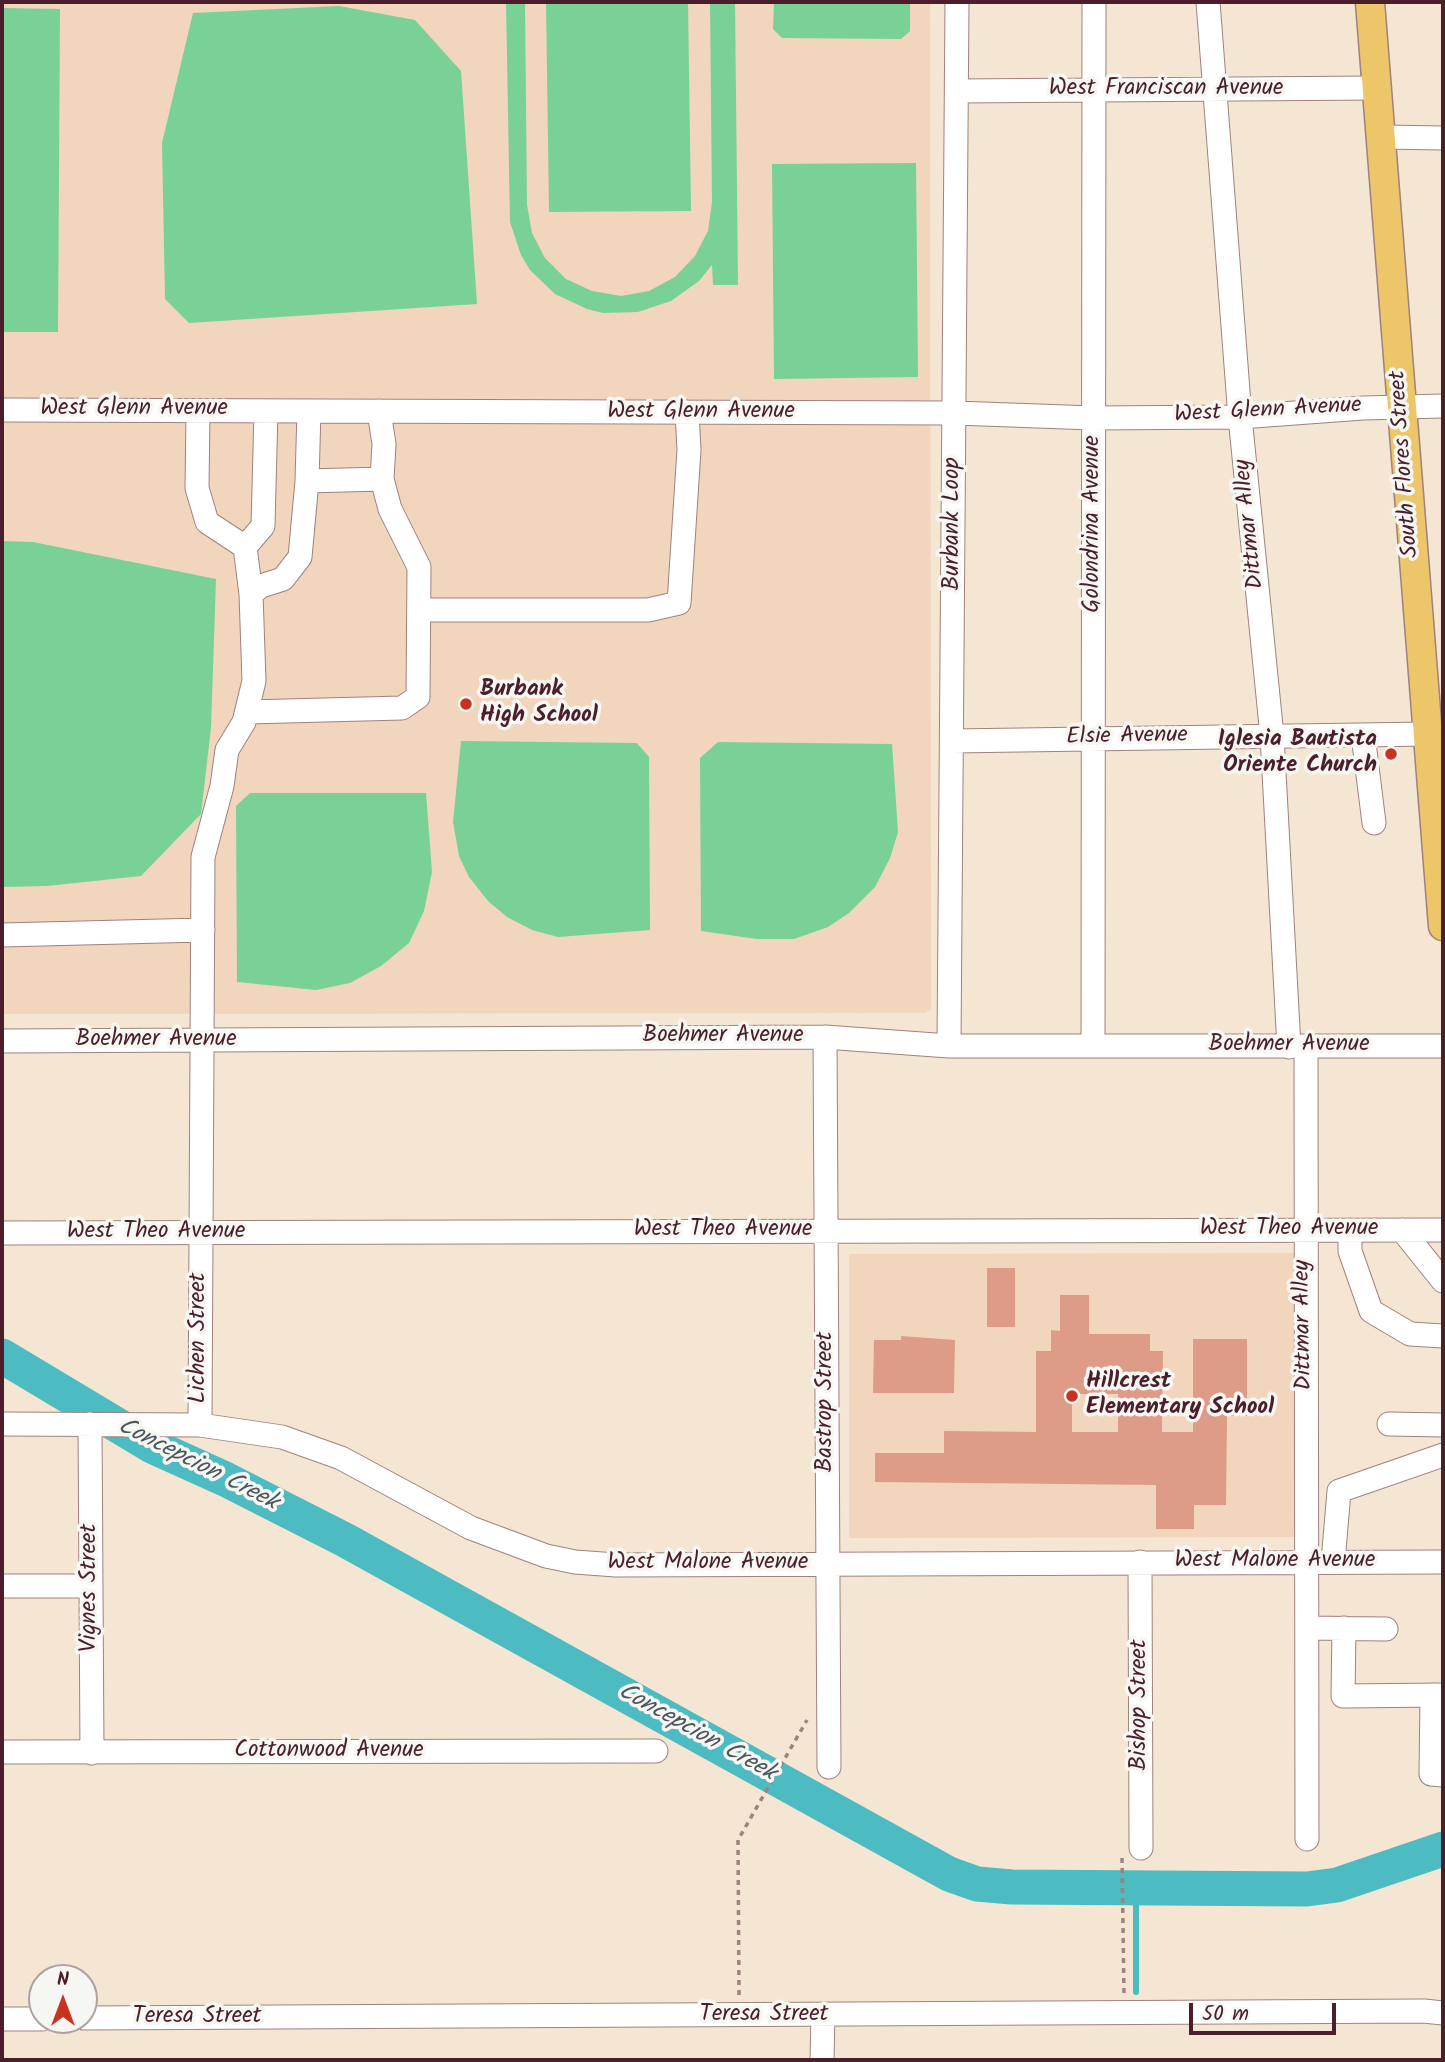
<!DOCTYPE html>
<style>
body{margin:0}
#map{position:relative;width:1445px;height:2062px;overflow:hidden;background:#f4e6d2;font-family:Kalam,sans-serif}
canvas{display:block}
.frame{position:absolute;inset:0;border:4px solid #4a1f2b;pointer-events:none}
.north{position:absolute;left:28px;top:1964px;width:70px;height:70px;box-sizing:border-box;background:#f6f6f2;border:2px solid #b1a0a2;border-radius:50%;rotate:0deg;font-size:19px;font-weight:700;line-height:28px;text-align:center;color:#4a1f2b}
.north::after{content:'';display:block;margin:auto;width:24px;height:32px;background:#c8321e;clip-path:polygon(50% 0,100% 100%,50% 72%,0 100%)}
.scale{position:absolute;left:1189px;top:2003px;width:147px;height:32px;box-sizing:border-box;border:4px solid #4a1f2b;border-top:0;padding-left:9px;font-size:21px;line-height:24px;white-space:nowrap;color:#4a1f2b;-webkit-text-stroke:5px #f6f6f2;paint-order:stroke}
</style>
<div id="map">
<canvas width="1445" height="2062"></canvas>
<div class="frame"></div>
<div class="north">N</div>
<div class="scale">50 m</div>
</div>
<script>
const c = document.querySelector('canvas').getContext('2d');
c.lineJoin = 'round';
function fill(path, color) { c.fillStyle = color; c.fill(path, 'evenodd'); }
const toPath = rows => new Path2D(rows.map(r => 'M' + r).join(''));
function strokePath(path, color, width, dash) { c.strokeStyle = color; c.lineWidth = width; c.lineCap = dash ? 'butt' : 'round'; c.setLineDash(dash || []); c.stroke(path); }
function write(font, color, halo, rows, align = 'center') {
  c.font = font + ' Kalam,sans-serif'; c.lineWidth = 7; c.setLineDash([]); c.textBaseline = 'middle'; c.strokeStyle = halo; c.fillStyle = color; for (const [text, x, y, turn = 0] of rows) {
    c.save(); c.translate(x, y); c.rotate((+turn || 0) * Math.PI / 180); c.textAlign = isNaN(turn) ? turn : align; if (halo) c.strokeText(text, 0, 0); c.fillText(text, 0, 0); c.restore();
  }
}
fill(toPath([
 [2,2,930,2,931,1009,925,1013,2,1014],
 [1295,1253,1296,1537,849,1538,849,1254]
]), '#f1d5bd');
fill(toPath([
 [506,2,525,2,527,205,532,233,545,258,566,279,592,291,621,296,649,291,675,277,695,256,708,231,712,202,710,2,735,2,738,285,713,285,712,265,699,281,671,301,638,312,603,313,587,309,555,294,530,270,521,255,510,222],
 [546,2,688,2,691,211,549,212],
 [774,2,910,2,910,31,901,39,782,38,773,29],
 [339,6,415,20,461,71,477,304,189,323,165,299,162,143,193,13],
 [2,8,60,9,58,332,2,332],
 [916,163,918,377,774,379,772,164],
 [2,541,33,542,216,579,211,728,201,814,141,876,47,886,2,887],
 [461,741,637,743,649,757,650,930,558,937,532,930,507,917,488,901,469,877,459,856,453,822],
 [718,742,892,744,898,832,890,858,875,887,849,913,828,927,794,939,757,939,701,931,700,758],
 [250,793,426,793,432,872,424,911,409,943,381,966,350,983,316,990,237,982,236,806]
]), '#79d197');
strokePath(toPath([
 [1136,1888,1136,1992]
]), '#4cbbc2', 6);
strokePath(toPath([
 [2,1356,152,1446,225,1479,345,1540,949,1874,977,1884,1012,1887,1307,1889,1337,1885,1443,1849]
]), '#4cbbc2', 35);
fill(toPath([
 [987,1268,1015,1268,1015,1327,987,1327],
 [1060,1295,1089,1295,1089,1334,1150,1334,1150,1351,1163,1351,1162,1432,1193,1432,1193,1339,1247,1339,1247,1416,1227,1416,1226,1505,1194,1505,1194,1529,1156,1529,1156,1485,875,1482,875,1453,944,1453,944,1431,1036,1432,1036,1351,1051,1351,1051,1330,1060,1331],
 [1072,1394,1118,1394,1118,1432,1072,1432],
 [901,1336,955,1340,954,1393,873,1393,874,1340,901,1340]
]), '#de9c88');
const minor = toPath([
 [1208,2,1240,417,1272,736,1289,1047],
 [957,91,1376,88],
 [1383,137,1443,138],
 [2,410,955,413,1093,418,1240,417,1363,408,1443,406],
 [198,411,197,488,207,522,245,547],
 [307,481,382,479,384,444,379,411],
 [251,594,245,547,263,526,266,411],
 [419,610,648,610,679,603,689,450,687,412],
 [247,712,402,708,418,697,419,567,390,509,382,479],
 [1363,735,1374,823],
 [953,741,1427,734],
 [2,935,203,930],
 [825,1037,829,1767],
 [2,1041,825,1037,949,1046,1443,1046],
 [949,1046,957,2],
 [1093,1046,1094,2],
 [1306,1046,1307,1839],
 [1350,1230,1350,1251,1371,1311,1410,1334,1443,1336],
 [1402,1230,1443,1281],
 [2,1233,1443,1230],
 [2,1424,200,1425,282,1437,341,1458,471,1528,546,1556,575,1562,616,1565,1443,1562],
 [90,1424,92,1753],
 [1389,1424,1443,1425],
 [200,1425,203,857,222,786,227,750,244,722,254,681,251,594,261,586,283,579,300,557,307,481,309,411],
 [1140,1562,1141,1848],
 [1333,1562,1339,1491,1443,1455],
 [2,1586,91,1586],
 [1308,1628,1386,1629],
 [1344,1628,1343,1696,1443,1695],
 [1432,1695,1431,1774,1443,1775],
 [2,1752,656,1751],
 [84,2018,1424,2011,1443,2013],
 [2,2019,42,2019],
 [822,2060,823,2015]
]);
const major = toPath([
 [1370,2,1443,926]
]);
strokePath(minor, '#9f827e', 25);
strokePath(major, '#9f827e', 31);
strokePath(toPath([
 [1122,1858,1124,1994],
 [739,1995,738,1840,807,1720]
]), '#9f827e', 3.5, [5, 5]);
strokePath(minor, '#fff', 23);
strokePath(major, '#ecc669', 28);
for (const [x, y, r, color] of [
 [466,704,7,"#c8321e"],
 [1391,754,7,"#c8321e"],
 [1072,1396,7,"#c8321e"]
]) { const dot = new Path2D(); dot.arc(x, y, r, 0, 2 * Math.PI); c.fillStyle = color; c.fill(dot); strokePath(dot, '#f6f6f2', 2.5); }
write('23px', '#4a1f2b', '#f6f6f2', [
 ["West Franciscan Avenue",1166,90],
 ["West Glenn Avenue",134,410],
 ["West Glenn Avenue",1268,412,-3],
 ["West Glenn Avenue",701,413],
 ["South Flores Street",1406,464,-94],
 ["Burbank Loop",954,524,-90],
 ["Golondrina Avenue",1094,524,-90],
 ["Dittmar Alley",1251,524,-96],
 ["Elsie Avenue",1127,738,-1],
 ["Boehmer Avenue",723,1037],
 ["Boehmer Avenue",156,1041],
 ["Boehmer Avenue",1289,1046],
 ["West Theo Avenue",1289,1230],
 ["West Theo Avenue",723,1231],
 ["West Theo Avenue",156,1233],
 ["Dittmar Alley",1305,1325,-91],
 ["Lichen Street",200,1338,-90],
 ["Bastrop Street",827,1402,-90],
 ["West Malone Avenue",1275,1562],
 ["West Malone Avenue",708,1564],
 ["Vignes Street",91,1588,-90],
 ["Bishop Street",1141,1705,-90],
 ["Cottonwood Avenue",329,1752],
 ["Teresa Street",764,2016],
 ["Teresa Street",197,2018]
]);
write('bold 23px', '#4a1f2b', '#f6f6f2', [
 ["Burbank",480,691],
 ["High School",480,717],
 ["Iglesia Bautista",1377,741,"right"],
 ["Oriente Church",1377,767,"right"],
 ["Hillcrest",1086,1383],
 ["Elementary School",1086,1409]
], 'left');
write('italic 24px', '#4b5660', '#f6f6f2', [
 ["Concepcion Creek",197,1466,27],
 ["Concepcion Creek",696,1734,29]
]);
</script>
